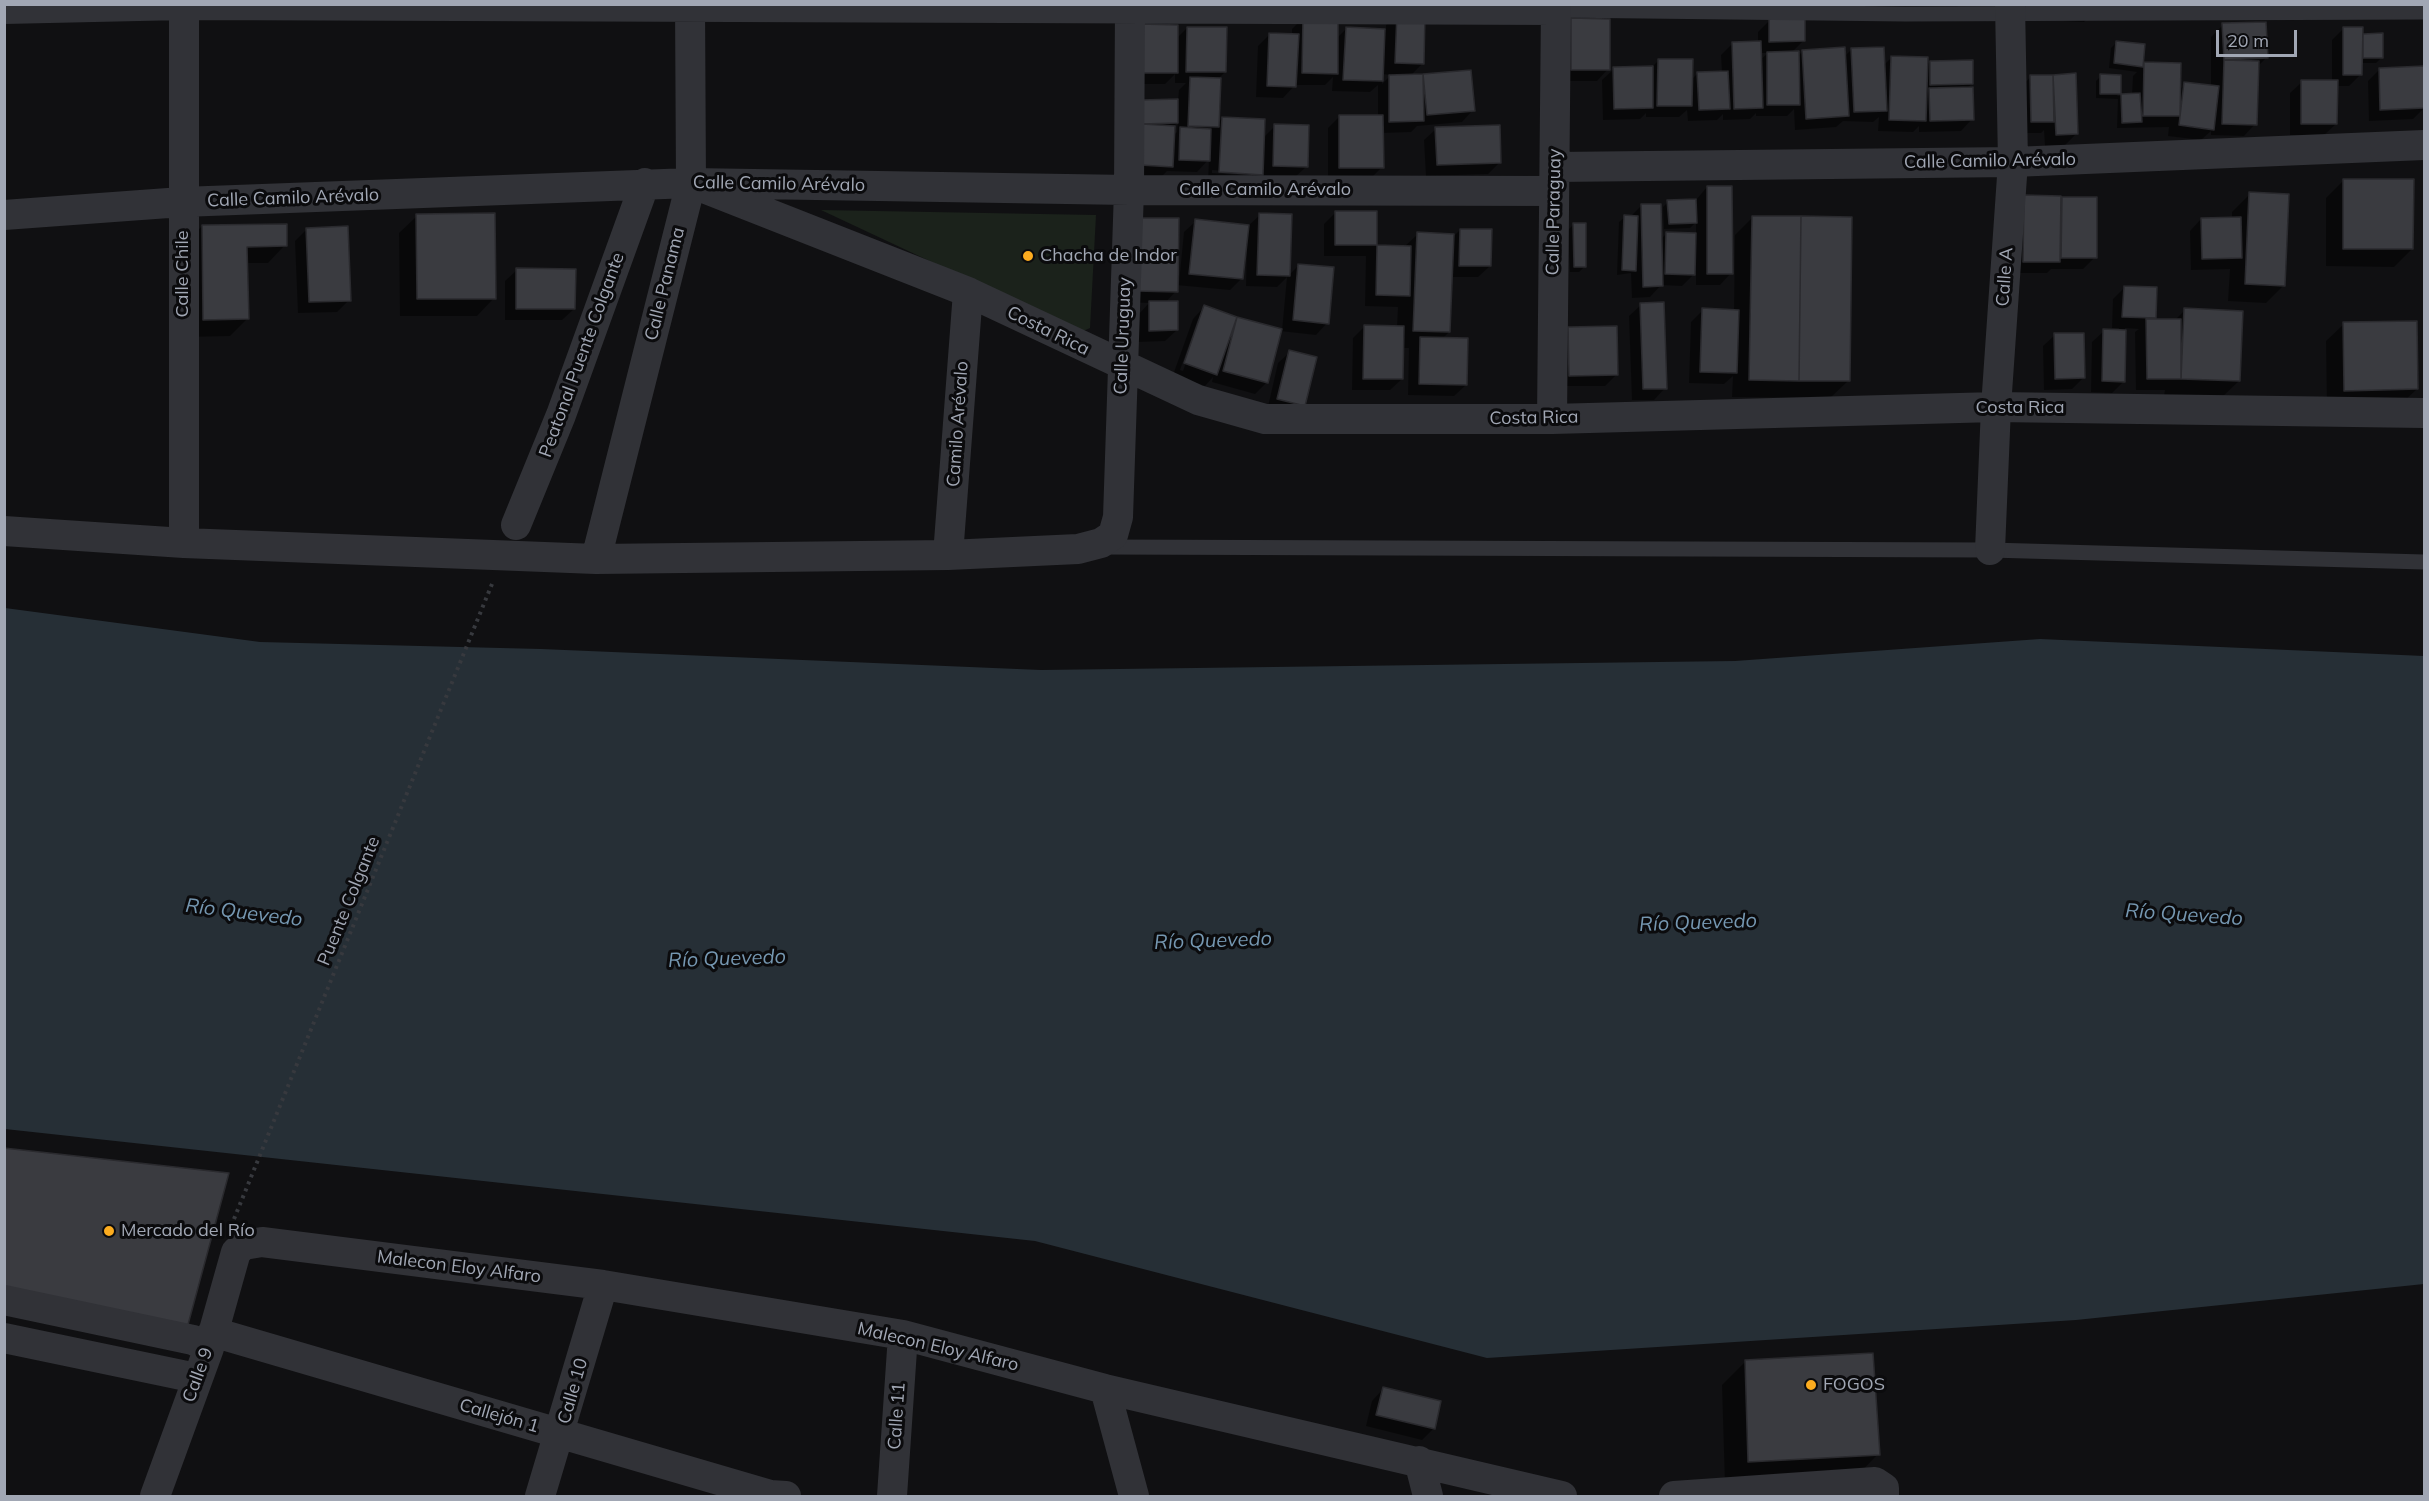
<!DOCTYPE html>
<meta charset="utf-8">
<style>
body{margin:0}
#map{position:relative;width:2429px;height:1501px;overflow:hidden;background:#101012;font-family:Mulish,sans-serif}
canvas{display:block}
.frame{position:absolute;inset:0;border:6px solid #a1a7b4;pointer-events:none}
.scale{position:absolute;left:2216px;top:30px;width:81px;height:27px;box-sizing:border-box;border:3px solid #a1a7b4;border-top:0;padding-left:8px;font-size:18px;line-height:21px;white-space:nowrap;color:#a1a7b4;-webkit-text-stroke:4px #0b0b0d;paint-order:stroke}
</style>
<div id="map">
<canvas width="2429" height="1501"></canvas>
<div class="frame"></div>
<div class="scale">20 m</div>
</div>
<script>
const c = document.querySelector('canvas').getContext('2d');
c.lineJoin = 'round';
function fill(path, color) { c.fillStyle = color; c.fill(path, 'evenodd'); }
const toPath = rows => new Path2D(rows.map(r => 'M' + r).join(''));
function strokePath(path, color, width, dash) { c.strokeStyle = color; c.lineWidth = width; c.lineCap = dash ? 'butt' : 'round'; c.setLineDash(dash || []); c.stroke(path); }
function write(font, color, halo, rows, align = 'center') {
  c.font = font + ' Mulish,sans-serif'; c.lineWidth = 6; c.setLineDash([]); c.textBaseline = 'middle'; c.strokeStyle = halo; c.fillStyle = color; for (const [text, x, y, turn = 0] of rows) {
    c.save(); c.translate(x, y); c.rotate((+turn || 0) * Math.PI / 180); c.textAlign = isNaN(turn) ? turn : align; if (halo) c.strokeText(text, 0, 0); c.fillText(text, 0, 0); c.restore();
  }
}
fill(toPath([
 [821,210,1096,215,1090,328,1081,332]
]), '#1b221b');
fill(toPath([
 [5,608,260,642,541,649,1041,670,1735,661,2040,639,2424,656,2424,1284,2076,1320,1487,1358,1035,1241,5,1129]
]), '#262f36');
fill(toPath([
 [1603,4,1588,20,1608,69,1597,81,1560,81,1560,31,1574,18,1553,18],
 [1728,4,1802,4,1787,20,1804,40,1791,53,1798,56,1802,52,1844,57,1852,49,1883,66,1892,57,1926,66,1930,62,1972,84,1967,88,1972,119,1961,131,1919,132,1919,126,1913,132,1878,131,1879,117,1873,122,1843,121,1836,127,1795,130,1794,109,1787,116,1756,116,1756,113,1750,119,1723,120,1723,114,1717,120,1688,121,1687,110,1679,117,1646,117,1646,113,1640,119,1603,120,1602,80,1614,69,1651,68,1659,60,1691,80,1698,73,1722,72,1721,55,1733,43,1758,43,1758,32,1771,19],
 [1760,53,1768,53,1760,60],
 [1877,4,1960,4,1952,13,1876,8],
 [2049,4,2101,4,2084,22,2064,21,2064,16,2049,17],
 [2134,4,2195,4,2189,11,2134,13],
 [2197,4,2423,4,2414,13,2197,11],
 [2289,5,2366,5,2366,8,2289,8],
 [1398,13,1424,19,1422,64,1411,75,1470,72,1473,110,1462,122,1417,126,1411,132,1382,133,1382,167,1370,179,1328,179,1328,128,1339,117,1378,117,1378,85,1370,92,1332,91,1333,77,1325,85,1295,85,1283,98,1256,97,1258,46,1270,34,1292,35,1292,29,1303,18,1337,38,1346,29,1386,30,1386,25],
 [1382,74,1391,75,1382,84],
 [2223,25,2266,58,2257,67,2255,124,2244,136,2211,135,2211,131,2201,140,2168,136,2169,127,2117,128,2118,99,2096,98,2096,81,2101,76,2119,93,2117,96,2132,95,2133,76,2137,72,2109,68,2111,48,2117,42,2144,45,2141,67,2144,64,2179,90,2185,84,2211,87,2211,37],
 [1187,28,1225,72,1217,80,1218,123,1222,118,1263,138,1275,126,1306,167,1294,178,1262,177,1262,173,1250,186,1208,183,1209,159,1197,172,1167,171,1160,178,1129,176,1142,101,1178,101,1179,90,1186,83,1175,83,1175,74,1165,84,1131,84],
 [1178,122,1177,132,1173,136,1174,126],
 [1212,170,1252,173,1252,176,1212,173],
 [2343,29,2361,37,2364,35,2382,57,2376,63,2361,63,2361,74,2349,86,2336,86,2336,124,2324,135,2290,135,2290,93,2302,82,2332,82,2332,40],
 [2424,68,2424,108,2413,119,2369,121,2368,81,2380,69],
 [2074,75,2077,133,2065,145,2045,146,2044,130,2041,133,2020,133,2019,88,2031,77],
 [1436,129,1500,162,1488,174,1426,176,1424,140],
 [2344,180,2412,249,2394,267,2326,266,2326,198],
 [1707,187,1731,273,1720,285,1696,285,1696,272,1682,286,1661,285,1650,297,1632,298,1631,273,1617,275,1619,222,1625,217,1630,217,1642,205,1660,240,1666,234,1696,234,1696,222,1690,228,1664,229,1663,207,1668,202,1696,200],
 [2250,194,2284,285,2266,303,2228,301,2230,269,2191,270,2190,231,2201,219,2232,218,2232,212],
 [2025,197,2096,198,2095,257,2083,269,2051,269,2047,273,2012,273],
 [1336,212,1376,212,1376,246,1404,247,1418,234,1452,238,1460,230,1490,266,1478,277,1451,277,1449,332,1442,339,1466,385,1454,396,1408,395,1409,348,1402,348,1402,379,1390,390,1352,390,1353,338,1365,326,1397,327,1398,307,1365,306,1366,256,1324,256,1324,224],
 [1260,215,1289,275,1298,266,1327,323,1316,335,1280,331,1267,382,1255,394,1212,382,1213,377,1205,386,1173,375,1193,319,1204,307,1282,331,1287,277,1277,287,1246,286,1247,245,1245,245,1241,279,1230,290,1176,285,1176,291,1165,303,1177,330,1165,341,1138,342,1138,315,1149,303,1125,302,1126,231,1179,283,1184,232,1196,221,1248,226],
 [1198,319,1201,319,1183,371,1180,370],
 [417,216,494,298,477,316,400,316,399,233],
 [1753,217,1848,381,1830,398,1732,397,1733,376,1724,384,1689,383,1691,322,1703,310,1734,311,1735,235],
 [1574,224,1585,266,1579,272,1570,272,1568,230],
 [202,226,285,245,268,263,246,263,247,319,230,336,186,337,185,244],
 [307,229,349,300,337,312,298,313,295,241],
 [517,270,574,309,562,320,505,320,505,281],
 [2124,288,2154,318,2151,321,2174,321,2185,310,2239,381,2221,398,2164,396,2165,390,2136,390,2135,332,2139,329,2125,328,2124,381,2112,393,2091,392,2092,342,2104,331,2119,331,2119,328,2112,328,2113,299],
 [1641,305,1665,388,1654,400,1632,400,1629,316],
 [2344,324,2417,389,2399,406,2327,408,2326,341],
 [1569,329,1617,374,1605,386,1558,386,1557,340],
 [2055,335,2083,378,2072,389,2044,390,2043,346],
 [1290,352,1304,405,1267,411,1278,363],
 [1745,1362,1878,1454,1855,1478,1725,1485,1722,1385],
 [1383,1389,1433,1429,1422,1440,1366,1426,1372,1401]
]), '#0007');
const building = toPath([
 [1397,12,1425,13,1424,64,1395,63,1397,12],
 [1303,16,1338,17,1338,74,1302,73,1303,16],
 [1805,17,1805,41,1769,42,1769,19,1805,17],
 [1571,18,1610,19,1610,70,1571,70,1571,18],
 [2266,22,2268,58,2224,60,2222,23,2266,22],
 [1141,24,1178,25,1178,73,1142,73,1141,24],
 [1187,27,1227,27,1226,72,1186,72,1187,27],
 [1346,27,1385,29,1383,81,1343,80,1346,27],
 [2343,27,2363,27,2362,75,2343,75,2343,27],
 [1269,33,1299,34,1296,87,1267,86,1269,33],
 [2383,33,2383,58,2363,58,2363,34,2383,33],
 [1761,41,1763,108,1734,109,1732,42,1761,41],
 [2116,41,2145,44,2143,67,2114,63,2116,41],
 [1845,47,1849,116,1806,119,1802,50,1845,47],
 [1884,47,1887,111,1854,112,1851,48,1884,47],
 [1799,51,1800,105,1767,105,1767,52,1799,51],
 [1891,56,1928,57,1926,121,1889,120,1891,56],
 [1658,59,1693,59,1692,106,1657,106,1658,59],
 [1973,60,1973,84,1930,85,1930,61,1973,60],
 [2224,60,2259,61,2257,125,2222,124,2224,60],
 [2144,62,2181,63,2180,116,2143,116,2144,62],
 [1653,66,1653,108,1614,109,1613,67,1653,66],
 [2424,66,2424,108,2380,110,2379,68,2424,66],
 [1471,70,1475,111,1427,115,1423,74,1471,70],
 [1728,71,1730,109,1699,110,1697,72,1728,71],
 [2076,73,2078,134,2056,135,2053,75,2076,73],
 [1423,74,1424,121,1389,122,1389,75,1423,74],
 [2100,74,2121,75,2121,94,2100,94,2100,74],
 [2030,75,2053,75,2054,122,2031,122,2030,75],
 [1190,77,1221,78,1219,127,1188,126,1190,77],
 [2301,80,2338,80,2337,124,2301,124,2301,80],
 [2184,82,2219,86,2214,130,2179,125,2184,82],
 [1973,87,1974,120,1930,121,1929,88,1973,87],
 [2140,93,2142,122,2122,123,2121,94,2140,93],
 [1178,99,1178,123,1142,124,1141,100,1178,99],
 [1339,115,1383,115,1384,168,1339,168,1339,115],
 [1222,117,1265,119,1263,175,1219,172,1222,117],
 [1142,124,1175,126,1173,167,1140,165,1142,124],
 [1274,124,1309,125,1308,167,1273,166,1274,124],
 [1500,125,1501,163,1437,165,1435,127,1500,125],
 [1180,127,1211,129,1210,161,1179,160,1180,127],
 [2343,179,2414,179,2413,249,2343,249,2343,179],
 [1707,186,1732,186,1733,274,1707,274,1707,186],
 [2249,192,2289,194,2285,286,2245,284,2249,192],
 [2024,195,2061,196,2060,262,2023,262,2024,195],
 [2062,197,2097,197,2097,258,2061,258,2062,197],
 [1696,199,1697,223,1669,224,1667,200,1696,199],
 [1641,204,1661,204,1663,286,1643,287,1641,204],
 [1335,211,1377,211,1377,245,1335,245,1335,211],
 [495,213,496,299,417,299,416,214,495,213],
 [1259,213,1292,214,1290,276,1257,275,1259,213],
 [1624,215,1638,216,1636,271,1622,270,1624,215],
 [1752,216,1801,216,1799,381,1749,380,1752,216],
 [1801,216,1852,217,1850,381,1799,381,1801,216],
 [2241,217,2242,258,2202,259,2201,218,2241,217],
 [1137,218,1179,218,1178,292,1136,291,1137,218],
 [1195,219,1249,225,1243,279,1189,274,1195,219],
 [1573,223,1586,223,1586,267,1574,267,1573,223],
 [287,224,287,246,247,247,249,319,203,320,202,225,287,224],
 [348,226,351,301,309,302,306,228,348,226],
 [1460,229,1492,229,1491,266,1459,266,1460,229],
 [1417,232,1454,234,1450,332,1413,331,1417,232],
 [1666,232,1696,233,1695,275,1665,274,1666,232],
 [1377,245,1411,246,1410,296,1376,295,1377,245],
 [1298,264,1334,267,1329,324,1293,320,1298,264],
 [516,268,576,269,575,309,516,309,516,268],
 [2124,286,2157,287,2156,318,2122,317,2124,286],
 [1149,301,1178,301,1178,330,1149,331,1149,301],
 [1664,302,1667,389,1643,389,1640,303,1664,302],
 [1204,305,1237,317,1217,375,1184,363,1204,305],
 [1702,308,1739,310,1737,373,1700,372,1702,308],
 [2184,308,2243,311,2240,381,2181,379,2184,308],
 [1237,317,1282,329,1268,383,1223,371,1237,317],
 [2146,319,2181,319,2181,379,2147,379,2146,319],
 [2417,321,2418,389,2344,391,2343,322,2417,321],
 [1364,325,1404,326,1403,379,1363,379,1364,325],
 [1617,326,1618,375,1569,376,1568,327,1617,326],
 [2103,329,2126,330,2125,382,2102,381,2103,329],
 [2054,333,2084,333,2085,378,2055,379,2054,333],
 [1420,337,1468,338,1467,385,1419,384,1420,337],
 [1289,350,1317,357,1305,406,1277,399,1289,350],
 [4,1148,229,1173,186,1332,4,1290,4,1148],
 [1873,1353,1880,1455,1748,1462,1745,1360,1873,1353],
 [1383,1387,1441,1401,1435,1429,1376,1415,1383,1387]
]);
fill(building, '#3a3b40');
strokePath(building, '#2a2a2e', 1.5);
strokePath(toPath([
 [234,1219,492,584]
]), '#37393e', 4, [3, 4.5]);
strokePath(toPath([
 [1556,10,1905,14,2424,12],
 [1102,547,1990,550,2424,562]
]), '#313237', 15);
strokePath(toPath([
 [4,9,184,5,1556,10],
 [1556,167,2013,162,2424,145],
 [691,183,968,292,1198,400,1265,419,1552,419,1996,407,2424,413],
 [4,215,182,202,691,183,1129,190,1554,191],
 [1552,419,1556,4],
 [516,525,561,415,645,183],
 [4,531,184,543,596,559,948,555,1078,549,1101,543,1113,535,1118,517,1129,190,1130,4],
 [184,543,184,4],
 [1990,550,1996,407,2013,162,2010,4],
 [948,555,968,292],
 [596,559,691,183,690,4],
 [4,1300,193,1340,209,1348],
 [213,1332,770,1495,786,1496],
 [4,1338,196,1378],
 [1105,1389,1134,1496],
 [1419,1461,1428,1496],
 [155,1496,209,1348,236,1252,244,1245,262,1242,603,1285,903,1335,1105,1389,1562,1496],
 [540,1496,603,1285],
 [892,1496,903,1335],
 [1674,1496,1875,1482,1884,1488,1884,1496]
]), '#313237', 30);
for (const [x, y, r, color] of [
 [1028,256,6,"#fcac1f"],
 [109,1231,6,"#fcac1f"],
 [1811,1385,6,"#fcac1f"]
]) { const dot = new Path2D(); dot.arc(x, y, r, 0, 2 * Math.PI); c.fillStyle = color; c.fill(dot); strokePath(dot, '#0b0b0d', 2); }
write('18px', '#a1a7b4', '#0b0b0d', [
 ["Calle Camilo Arévalo",1990,161,-1],
 ["Calle Camilo Arévalo",779,184,1],
 ["Calle Camilo Arévalo",1265,190],
 ["Calle Camilo Arévalo",293,198,-2],
 ["Calle Paraguay",1554,212,-89],
 ["Calle Chile",183,274,-90],
 ["Calle A",2005,277,-86],
 ["Calle Panama",665,284,-76],
 ["Costa Rica",1048,331,26],
 ["Calle Uruguay",1123,336,-88],
 ["Peatonal Puente Colgante",582,355,-70],
 ["Costa Rica",2020,408],
 ["Costa Rica",1534,418,-1],
 ["Camilo Arévalo",958,424,-86],
 ["Puente Colgante",349,901,-68],
 ["Malecon Eloy Alfaro",459,1267,7],
 ["Malecon Eloy Alfaro",938,1347,13],
 ["Calle 9",198,1375,-70],
 ["Calle 10",573,1391,-74],
 ["Callejón 1",499,1416,16],
 ["Calle 11",897,1416,-86]
]);
write('18px', '#a1a7b4', '#0b0b0d', [
 ["Chacha de Indor",1040,256],
 ["Mercado del Río",121,1231],
 ["FOGOS",1823,1385]
], 'left');
write('italic 20px', '#7597b1', '#0b0b0d', [
 ["Río Quevedo",244,913,7],
 ["Río Quevedo",2184,915,4],
 ["Río Quevedo",1698,923,-2],
 ["Río Quevedo",1213,941,-2],
 ["Río Quevedo",727,959,-2]
]);
</script>
